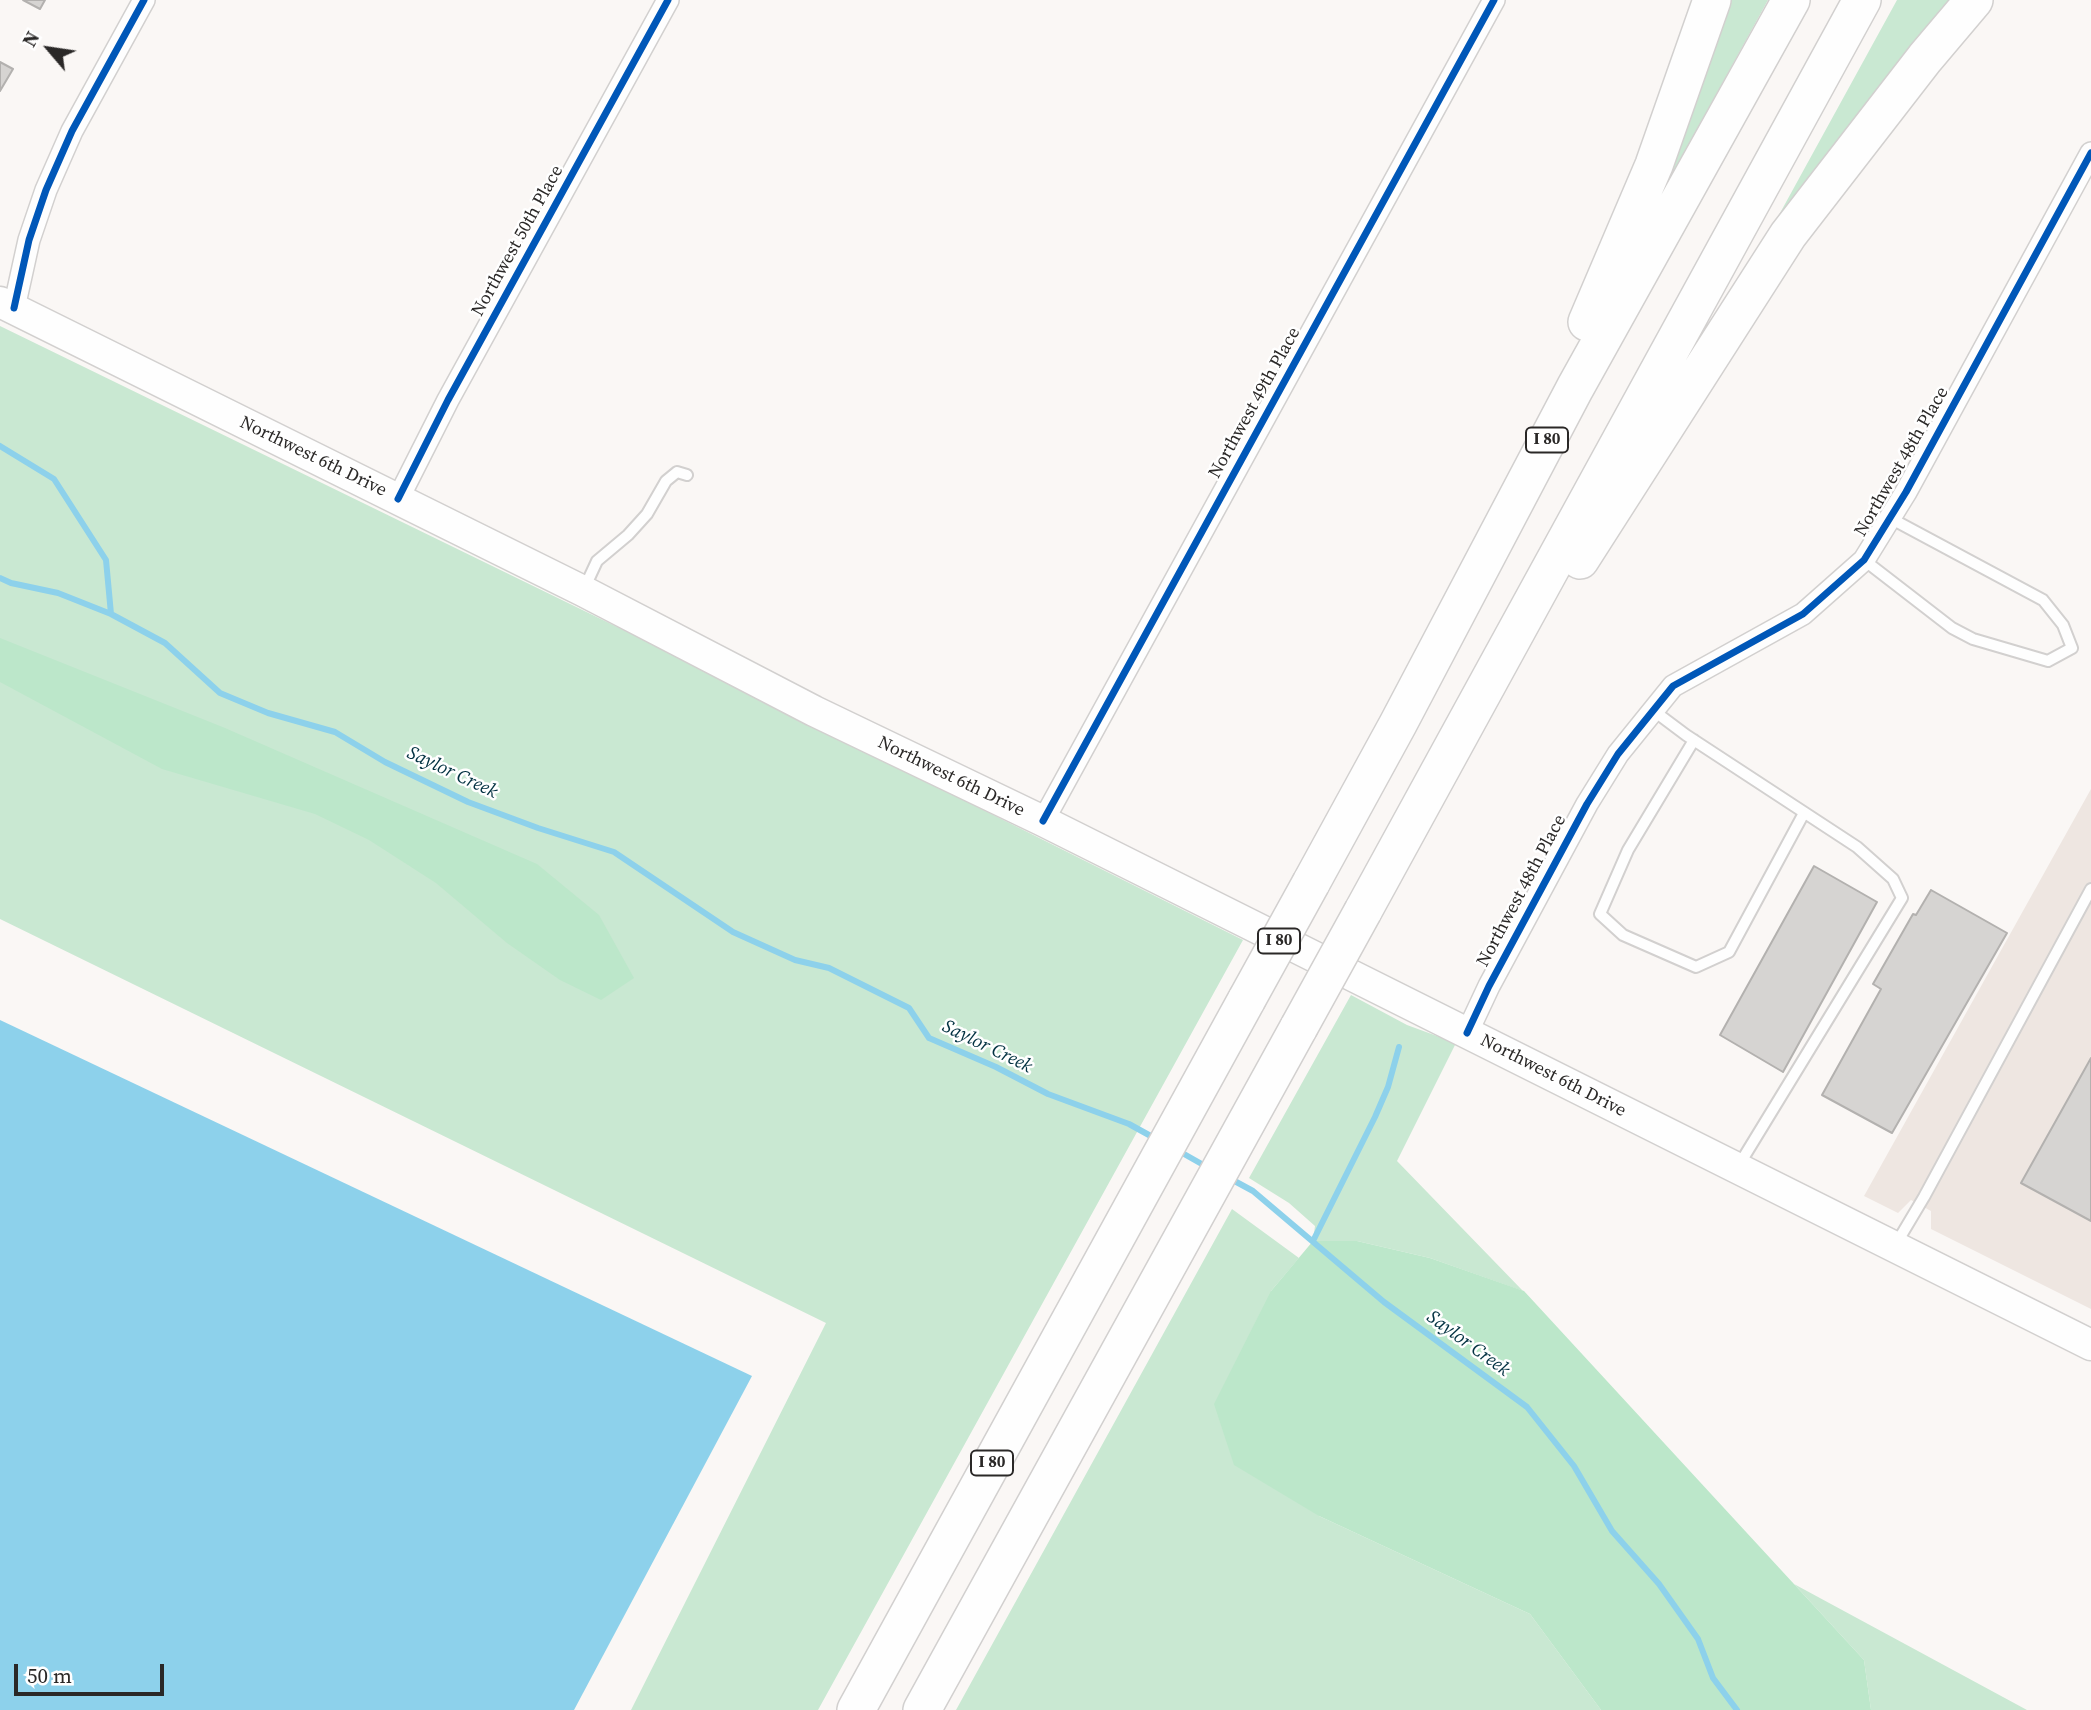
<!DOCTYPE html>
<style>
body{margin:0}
#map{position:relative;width:2091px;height:1710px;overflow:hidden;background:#faf7f5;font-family:"Source Serif 4",serif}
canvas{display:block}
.north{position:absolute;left:14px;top:14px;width:70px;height:70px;-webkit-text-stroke:5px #fff;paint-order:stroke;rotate:299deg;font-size:19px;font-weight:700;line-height:28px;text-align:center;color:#2a2827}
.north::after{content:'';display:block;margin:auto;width:24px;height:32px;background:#2a2827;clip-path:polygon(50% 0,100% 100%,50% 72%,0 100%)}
.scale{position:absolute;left:14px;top:1664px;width:150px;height:32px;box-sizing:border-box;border:4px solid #2a2827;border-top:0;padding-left:9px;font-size:21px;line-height:24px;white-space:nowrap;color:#2a2827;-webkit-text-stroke:5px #fff;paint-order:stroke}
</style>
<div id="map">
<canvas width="2091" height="1710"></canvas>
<div class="north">N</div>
<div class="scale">50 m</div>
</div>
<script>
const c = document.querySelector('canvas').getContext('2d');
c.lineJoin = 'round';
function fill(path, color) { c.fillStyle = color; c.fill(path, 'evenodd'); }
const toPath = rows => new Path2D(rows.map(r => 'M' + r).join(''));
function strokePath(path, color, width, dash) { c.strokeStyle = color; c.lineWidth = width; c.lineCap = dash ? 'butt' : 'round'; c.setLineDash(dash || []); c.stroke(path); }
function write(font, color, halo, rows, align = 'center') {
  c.font = font + ' "Source Serif 4",serif'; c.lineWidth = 5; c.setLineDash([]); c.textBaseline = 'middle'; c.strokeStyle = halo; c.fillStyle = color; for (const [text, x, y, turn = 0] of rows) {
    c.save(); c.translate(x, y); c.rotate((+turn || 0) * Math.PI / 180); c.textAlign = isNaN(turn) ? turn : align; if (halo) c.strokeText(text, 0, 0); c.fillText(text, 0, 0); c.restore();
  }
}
fill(toPath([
 [2091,789,2091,1309,1931,1229,1931,1211,1911,1200,1898,1213,1864,1196]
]), '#eee6e1');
fill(toPath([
 [1721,0,1768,0,1671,177,1662,172],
 [1897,0,1955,0,1746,275],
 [0,326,644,640,1243,940,818,1710,631,1710,826,1323,0,919],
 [1351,995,1407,1025,1456,1043,1397,1161,1523,1291,1430,1258,1357,1241,1313,1241,1315,1226,1289,1203,1249,1178],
 [1232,1209,1299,1258,1271,1291,1319,1516,1530,1614,1601,1710,956,1710],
 [1794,1584,2027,1710,1871,1710,1864,1660]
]), '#c9e8d2');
fill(toPath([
 [0,638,225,728,537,864,599,915,634,978,601,1000,560,980,507,943,436,883,369,840,315,814,162,769,0,682],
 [1313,1241,1357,1241,1430,1258,1524,1291,1864,1660,1871,1710,1601,1710,1530,1614,1319,1516,1234,1465,1214,1404,1271,1291]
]), '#bce7ca');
fill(toPath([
 [0,1020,752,1376,574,1710,0,1710]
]), '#8dd1eb');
strokePath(toPath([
 [0,446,54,479,106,560,111,614],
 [0,578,11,583,58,593,111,614,165,643,220,693,268,713,335,732,385,762,468,802,538,828,614,852,733,932,795,960,829,968,909,1008,929,1038,996,1067,1048,1094,1129,1124,1158,1140],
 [1177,1150,1207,1167],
 [1229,1178,1253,1191,1384,1302,1527,1407,1574,1466,1612,1531,1659,1584,1698,1639,1713,1678,1737,1710],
 [1313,1241,1375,1117,1388,1087,1399,1047]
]), '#8dd1eb', 6);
const building = toPath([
 [23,0,45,0,40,9,23,0],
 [0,62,13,69,0,91,0,62],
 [1814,866,1877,902,1783,1072,1720,1035,1814,866],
 [1931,890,2007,933,1892,1133,1822,1095,1881,989,1873,984,1913,914,1916,915,1931,890],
 [2091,1058,2091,1221,2021,1183,2091,1058]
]);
fill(building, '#d6d4d2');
strokePath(building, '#b3b1af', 2);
const service = toPath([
 [1864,560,1952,628,1973,639,2048,661,2072,648,2063,625,2043,600,1890,518],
 [584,589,597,561,628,535,647,514,666,481,677,472,687,475],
 [1654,711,1686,735,1857,847,1893,879,1902,898,1739,1165],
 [1694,740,1628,850,1600,914,1623,935,1696,967,1729,952,1804,813],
 [1896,1244,1924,1197,2091,889]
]);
const minor = toPath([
 [14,308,29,240,46,190,72,131,144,0],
 [398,499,448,400,668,0],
 [1043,821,1494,0],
 [1467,1033,1489,986,1587,804,1618,754,1673,686,1803,614,1864,560,1906,492,2091,153]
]);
const secondary = toPath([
 [0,302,583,591,814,711,1043,821,2091,1345]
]);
const motorway = toPath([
 [1587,322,1654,165,1712,0],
 [1580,560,1788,235,1925,58,1974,0],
 [1311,883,1398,724,1575,388,1791,0],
 [1363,911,1862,0],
 [856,1710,1247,999],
 [922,1710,1299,1027]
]);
strokePath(service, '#d2d0cf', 14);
strokePath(minor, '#d2d0cf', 24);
strokePath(secondary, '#d2d0cf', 33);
strokePath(motorway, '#d2d0cf', 40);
strokePath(service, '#fefefe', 10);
strokePath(minor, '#fefefe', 21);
strokePath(secondary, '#fefefe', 30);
strokePath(motorway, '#fefefe', 37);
const motorwayBridge = toPath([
 [1247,999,1311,883],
 [1299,1027,1363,911]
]);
strokePath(motorwayBridge, '#d2d0cf', 40, []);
strokePath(motorwayBridge, '#fefefe', 37);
strokePath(toPath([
 [14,308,29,240,46,190,72,131,144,0],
 [398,499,448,400,668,0],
 [1043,821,1494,0],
 [1467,1033,1489,986,1587,804,1618,754,1673,686,1803,614,1864,560,1906,492,2091,153]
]), '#0057b8', 7);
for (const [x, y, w] of [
 [1547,440,42],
 [1279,941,42],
 [992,1463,42]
]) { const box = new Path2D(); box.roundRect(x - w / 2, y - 12.5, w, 25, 5); c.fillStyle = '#fff'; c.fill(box); strokePath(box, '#2a2827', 2); }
write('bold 16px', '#2a2827', null, [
 ["I 80",1547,440],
 ["I 80",1279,941],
 ["I 80",992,1463]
]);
write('18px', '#2a2827', '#fff', [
 ["Northwest 50th Place",518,241,-61],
 ["Northwest 49th Place",1255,403,-61],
 ["Northwest 6th Drive",313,457,26],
 ["Northwest 48th Place",1902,462,-60],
 ["Northwest 6th Drive",951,777,26],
 ["Northwest 48th Place",1522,891,-62],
 ["Northwest 6th Drive",1553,1076,27]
]);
write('italic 19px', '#023141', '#fff', [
 ["Saylor Creek",452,773,25],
 ["Saylor Creek",987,1047,26],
 ["Saylor Creek",1468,1344,36]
]);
</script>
